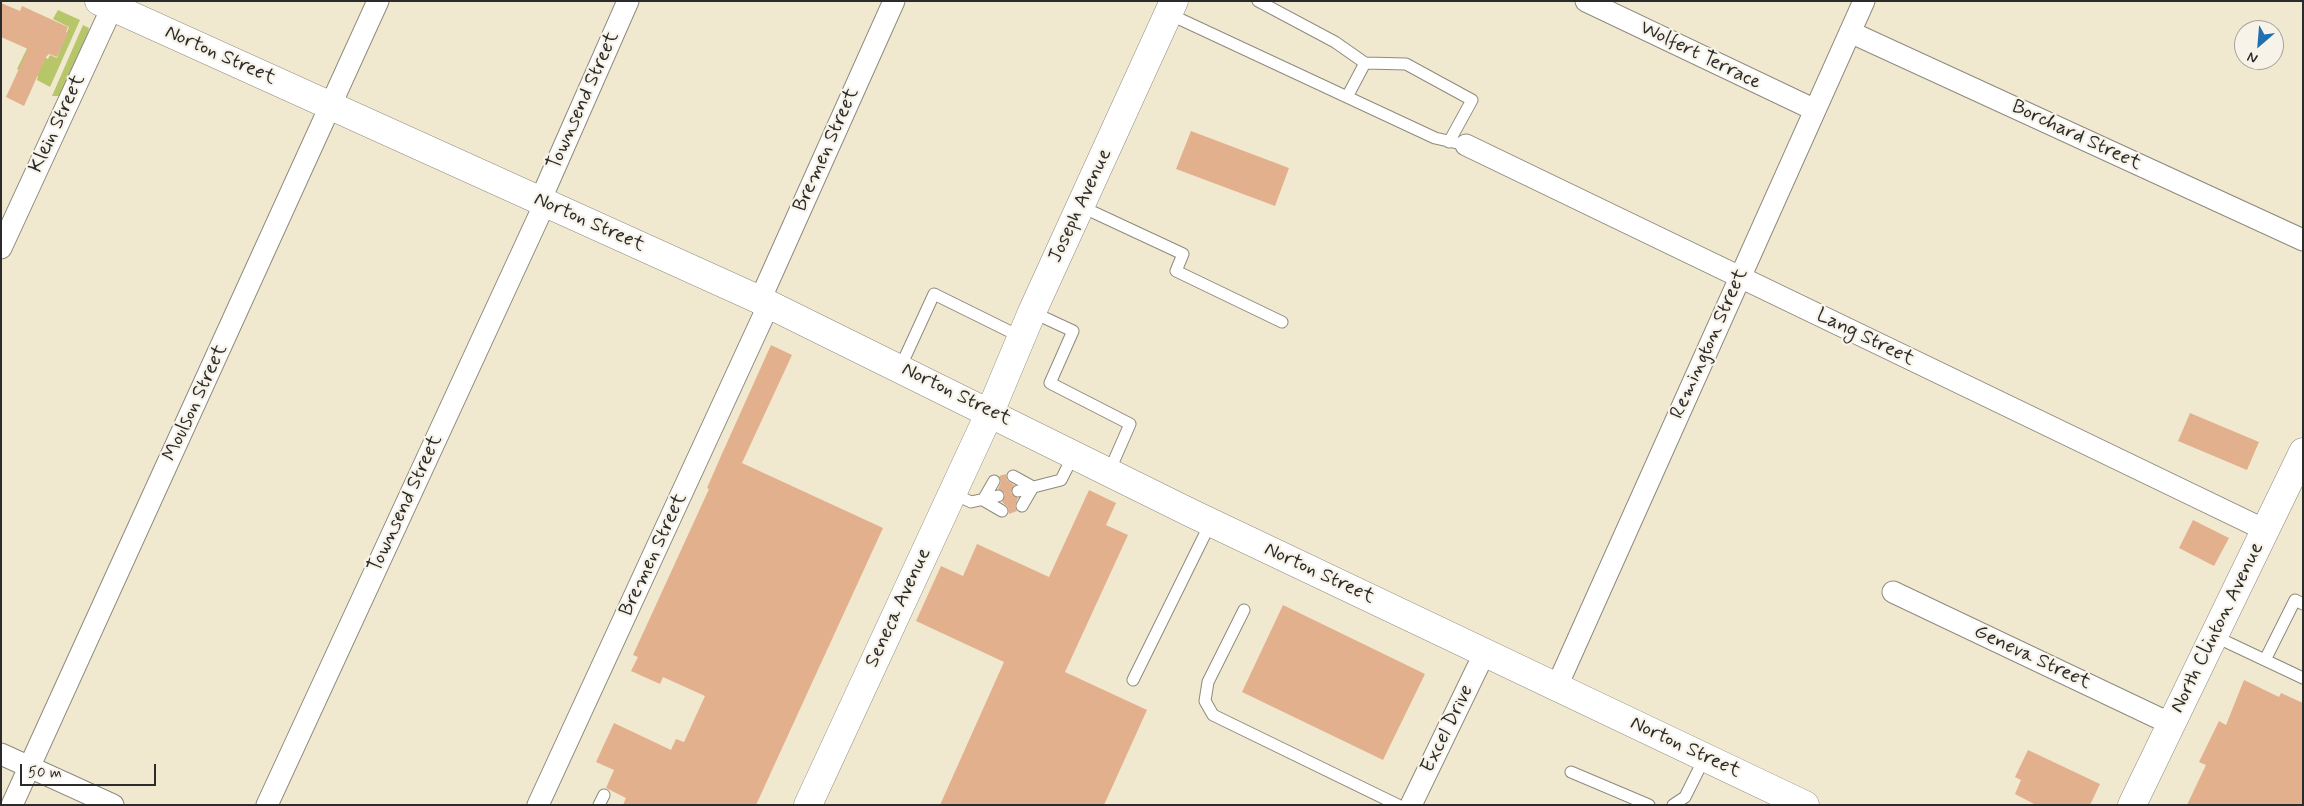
<!DOCTYPE html>
<style>
body{margin:0}
#map{position:relative;width:2304px;height:806px;overflow:hidden;background:#f1e8d0;font-family:Mynerve,sans-serif}
canvas{display:block}
.frame{position:absolute;inset:0;border:2px solid #2b2b2b;pointer-events:none}
.north{position:absolute;left:2234px;top:20px;width:50px;height:50px;box-sizing:border-box;background:#f7f3e8;border:1px solid #a5a39c;border-radius:50%;rotate:207deg;font-size:14px;font-weight:700;line-height:20px;text-align:center;color:#2b2b2b}
.north::after{content:'';display:block;margin:auto;width:18px;height:22px;background:#1f6fb2;clip-path:polygon(50% 0,100% 100%,50% 72%,0 100%)}
.scale{position:absolute;left:20px;top:764px;width:136px;height:22px;box-sizing:border-box;border:2px solid #2b2b2b;border-top:0;padding-left:6px;font-size:15px;line-height:18px;white-space:nowrap;color:#2b2b2b;-webkit-text-stroke:4px #f7f3e8;paint-order:stroke}
</style>
<div id="map">
<canvas width="2304" height="806"></canvas>
<div class="frame"></div>
<div class="north">N</div>
<div class="scale">50 m</div>
</div>
<script>
const c = document.querySelector('canvas').getContext('2d');
c.lineJoin = 'round';
function fill(path, color) { c.fillStyle = color; c.fill(path, 'evenodd'); }
const toPath = rows => new Path2D(rows.map(r => 'M' + r).join(''));
function strokePath(path, color, width, dash) { c.strokeStyle = color; c.lineWidth = width; c.lineCap = dash ? 'butt' : 'round'; c.setLineDash(dash || []); c.stroke(path); }
function write(font, color, halo, rows, align = 'center') {
  c.font = font + ' Mynerve,sans-serif'; c.lineWidth = 4.5; c.setLineDash([]); c.textBaseline = 'middle'; c.strokeStyle = halo; c.fillStyle = color; for (const [text, x, y, turn = 0] of rows) {
    c.save(); c.translate(x, y); c.rotate((+turn || 0) * Math.PI / 180); c.textAlign = isNaN(turn) ? turn : align; if (halo) c.strokeText(text, 0, 0); c.fillText(text, 0, 0); c.restore();
  }
}
fill(toPath([
 [58,10,80,20,50,87,37,80,38,76,32,73,31,75,17,69,40,22,32,51,48,59,50,55,57,58,69,27,53,19],
 [83,25,89,28,88,33,59,96,52,96]
]), '#b6c669');
fill(toPath([
 [1,3,20,11,22,6,68,27,66,32,68,33,57,57,49,54,46,57,24,106,6,97,28,49,1,37],
 [1191,131,1289,168,1275,206,1176,169],
 [771,345,792,355,742,463,883,528,756,805,623,805,626,798,606,788,614,770,596,762,614,723,671,750,676,739,684,742,705,696,663,677,660,684,631,671,638,657,633,655,709,489,707,488,721,456],
 [2190,413,2259,442,2247,470,2178,441],
 [1006,474,1007,480,1014,485,1011,493,1018,498,1015,506,1017,511,1009,514,1008,507,1002,502,1005,494,998,489,1001,482,999,476],
 [1089,490,1116,503,1106,525,1128,535,1065,672,1147,710,1104,805,940,805,1004,662,916,621,941,566,963,576,977,544,1049,577],
 [2193,520,2229,538,2214,566,2179,548],
 [1283,605,1425,674,1383,760,1242,692],
 [2244,680,2279,697,2281,693,2303,703,2303,805,2187,805,2206,765,2199,762,2219,721,2226,725],
 [2028,750,2100,784,2090,805,2036,805,2015,794,2021,780,2015,777]
]), '#e3b08e');
const service = toPath([
 [1258,1,1335,42,1365,63,1406,64,1472,100,1449,142],
 [1169,14,1435,138,1466,145],
 [1347,97,1365,63],
 [1080,206,1183,254,1176,271,1282,322],
 [1032,312,1073,331,1050,383,1130,424,1109,472],
 [900,368,934,294,1021,337],
 [1013,476,1033,487,1022,506],
 [994,481,983,500,1002,511],
 [1018,491,1061,480,1074,454],
 [952,493,971,502,998,496],
 [1244,610,1208,682,1205,701,1213,715,1398,805],
 [2214,636,2303,678],
 [2265,660,2295,600,2303,604],
 [1133,680,1211,522],
 [1571,772,1649,805],
 [599,805,604,795],
 [1673,805,1685,797,1705,757]
]);
const minor = toPath([
 [1586,1,1815,110],
 [1850,32,2303,240],
 [1466,145,2265,530],
 [540,201,628,1],
 [1,248,115,1],
 [760,300,894,1],
 [1893,592,2171,724],
 [1557,686,1864,1],
 [1,754,113,805],
 [12,805,378,1],
 [267,805,545,203],
 [538,805,769,304],
 [1411,805,1485,652]
]);
const tertiary = toPath([
 [2132,805,2303,452]
]);
const secondary = toPath([
 [99,1,760,300,1191,513,1805,805],
 [808,805,990,412,1032,312,1174,1]
]);
strokePath(service, '#8e8a7e', 13);
strokePath(minor, '#8e8a7e', 23);
strokePath(tertiary, '#8e8a7e', 29);
strokePath(secondary, '#8e8a7e', 29);
strokePath(service, '#fff', 11);
strokePath(minor, '#fff', 21);
strokePath(tertiary, '#fff', 28);
strokePath(secondary, '#fff', 28);
write('20px', '#2b2b2b', '#f7f3e8', [
 ["Norton Street",220,56,24],
 ["Wolfert Terrace",1700,56,26],
 ["Townsend Street",584,101,-66],
 ["Klein Street",58,124,-65],
 ["Borchard Street",2076,136,25],
 ["Bremen Street",827,150,-66],
 ["Joseph Avenue",1081,206,-65],
 ["Norton Street",589,223,24],
 ["Lang Street",1865,338,26],
 ["Remington Street",1710,344,-66],
 ["Norton Street",956,395,26],
 ["Moulson Street",196,403,-65],
 ["Townsend Street",406,504,-65],
 ["Bremen Street",654,555,-65],
 ["Norton Street",1319,574,25],
 ["Seneca Avenue",899,608,-65],
 ["North Clinton Avenue",2218,628,-64],
 ["Geneva Street",2032,658,25],
 ["Excel Drive",1448,729,-64],
 ["Norton Street",1685,748,25]
]);
</script>
